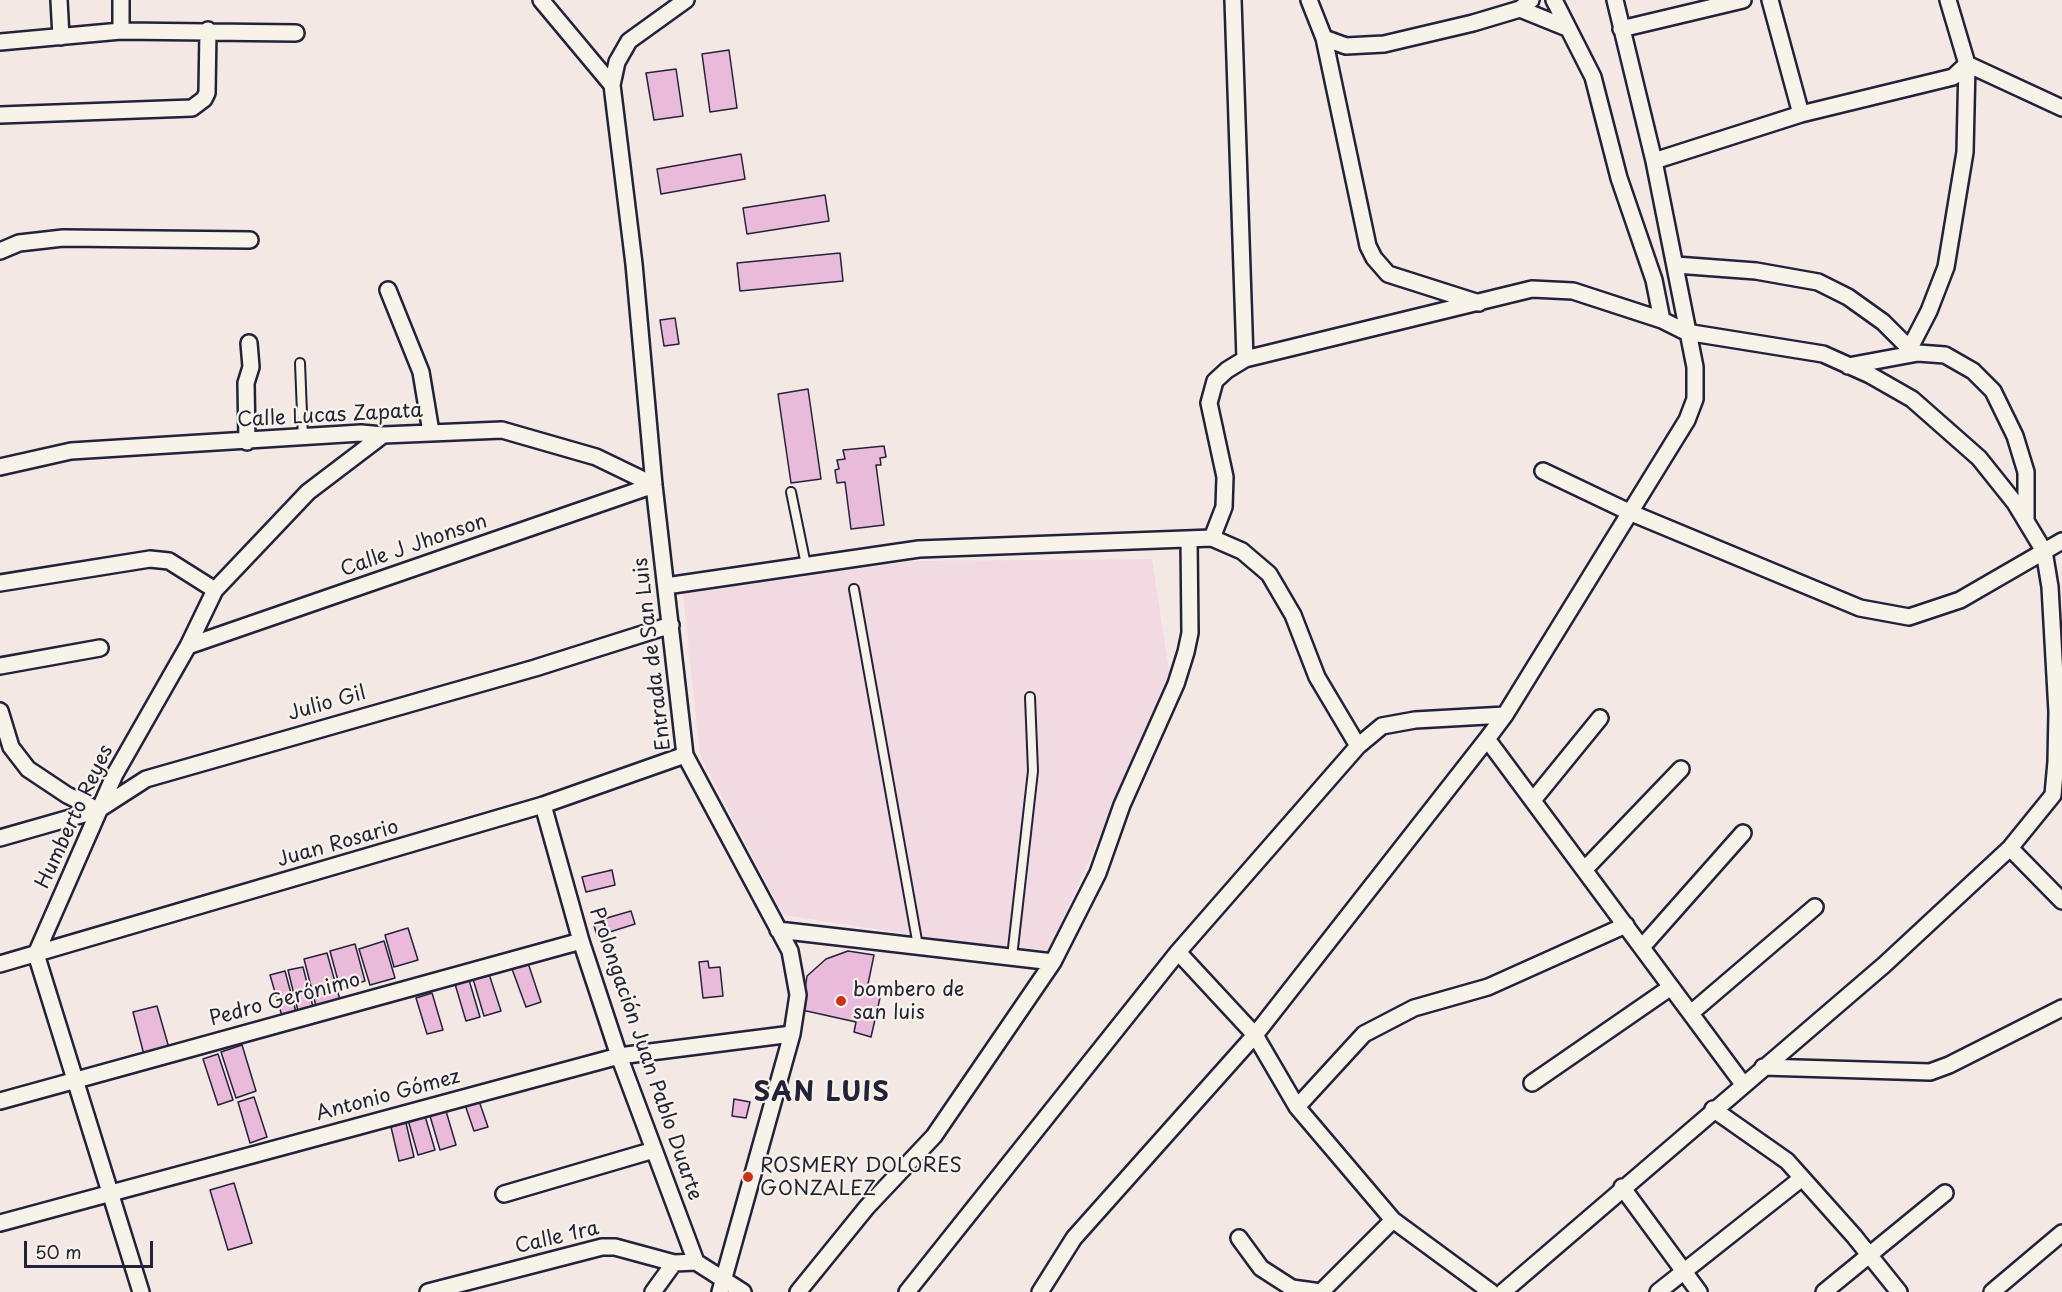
<!DOCTYPE html>
<meta charset="utf-8">
<style>
body{margin:0}
#map{position:relative;width:2062px;height:1292px;overflow:hidden;background:#f4e8e5;font-family:"Playpen Sans",sans-serif}
canvas{display:block}
.scale{position:absolute;left:24px;top:1241px;width:129px;height:27px;box-sizing:border-box;border:3px solid #22223b;border-top:0;padding-left:8px;font-size:18px;line-height:21px;white-space:nowrap;color:#22223b;-webkit-text-stroke:4px #f7f3e8;paint-order:stroke}
</style>
<div id="map">
<canvas width="2062" height="1292"></canvas>
<div class="scale">50 m</div>
</div>
<script>
const c = document.querySelector('canvas').getContext('2d');
c.lineJoin = 'round';
function fill(path, color) { c.fillStyle = color; c.fill(path, 'evenodd'); }
const toPath = rows => new Path2D(rows.map(r => 'M' + r).join(''));
function strokePath(path, color, width, dash) { c.strokeStyle = color; c.lineWidth = width; c.lineCap = dash ? 'butt' : 'round'; c.setLineDash(dash || []); c.stroke(path); }
function write(font, color, halo, rows, align = 'center') {
  c.font = font + ' "Playpen Sans",sans-serif'; c.lineWidth = 4.5; c.setLineDash([]); c.textBaseline = 'middle'; c.strokeStyle = halo; c.fillStyle = color; for (const [text, x, y, turn = 0] of rows) {
    c.save(); c.translate(x, y); c.rotate((+turn || 0) * Math.PI / 180); c.textAlign = isNaN(turn) ? turn : align; if (halo) c.strokeText(text, 0, 0); c.fillText(text, 0, 0); c.restore();
  }
}
fill(toPath([
 [1152,559,1170,678,1047,955,783,915,700,755,683,594,914,561]
]), '#f1dae2');
const building = toPath([
 [729,50,737,108,710,112,702,54,729,50],
 [676,69,683,116,654,120,646,73,676,69],
 [741,154,745,179,661,194,657,169,741,154],
 [825,195,829,221,747,234,743,208,825,195],
 [840,253,843,281,740,291,737,263,840,253],
 [675,318,679,344,664,346,660,320,675,318],
 [808,389,821,479,791,483,778,394,808,389],
 [884,446,886,457,880,458,881,465,876,465,884,525,851,529,845,482,837,483,835,470,839,469,837,460,845,459,843,450,884,446],
 [612,870,615,885,586,892,582,877,612,870],
 [631,911,635,924,597,936,593,922,631,911],
 [408,928,418,960,394,967,385,935,408,928],
 [384,941,395,978,370,985,359,949,384,941],
 [355,944,365,981,340,988,330,951,355,944],
 [848,951,874,955,868,984,882,989,871,1037,854,1032,856,1022,802,1010,807,976,826,959,848,951],
 [327,953,340,1000,316,1006,304,959,327,953],
 [708,961,709,968,720,967,723,996,703,998,699,962,708,961],
 [528,963,541,1002,526,1007,512,969,528,963],
 [303,967,313,1007,298,1011,288,970,303,967],
 [285,971,296,1012,282,1016,270,975,285,971],
 [489,974,501,1011,484,1016,473,979,489,974],
 [469,980,480,1017,466,1021,455,984,469,980],
 [432,993,443,1030,427,1034,416,998,432,993],
 [157,1006,169,1048,144,1055,133,1012,157,1006],
 [242,1045,256,1091,236,1098,221,1052,242,1045],
 [218,1054,233,1100,218,1105,203,1059,218,1054],
 [254,1097,267,1137,250,1143,238,1102,254,1097],
 [478,1098,488,1127,474,1131,464,1102,478,1098],
 [734,1099,750,1102,746,1118,732,1116,734,1099],
 [446,1111,456,1145,440,1150,430,1116,446,1111],
 [425,1116,435,1150,418,1155,408,1120,425,1116],
 [406,1123,414,1157,399,1161,391,1127,406,1123],
 [234,1183,252,1243,228,1250,210,1190,234,1183]
]);
fill(building, '#eabadb');
strokePath(building, '#22223b', 1.5);
const service = toPath([
 [300,363,303,438],
 [791,492,806,565],
 [854,589,918,946],
 [1012,957,1033,771,1030,697]
]);
const minor = toPath([
 [59,0,61,37],
 [541,0,612,85],
 [686,0,629,41,617,62,612,85,634,264,654,485,685,755,790,951,798,995,792,1034,720,1292],
 [1233,0,1245,359],
 [1309,0,1324,38,1346,46,1384,44,1473,23,1520,9,1531,0],
 [1770,0,1801,114],
 [1520,9,1567,28],
 [1621,29,1743,0],
 [121,31,121,0],
 [1324,38,1368,246,1374,258,1388,274,1479,303],
 [0,42,121,31,296,33],
 [0,115,192,108,204,99,207,93,208,30],
 [1654,161,1801,114,1953,77,1967,64,2062,108],
 [0,251,19,243,63,238,250,240],
 [1676,265,1756,271,1818,282,1848,297,1883,322,1905,344,1913,342,1929,311,1946,267,1965,152,1967,64,1948,0],
 [388,290,421,372,431,432],
 [1848,366,1918,353,1945,355,1973,371,1993,391,2015,436,2026,472,2026,520],
 [247,442,246,383,251,367,249,343],
 [0,467,71,451,361,433,383,435,502,430,596,457,654,485],
 [1543,471,1629,512,1860,608,1909,617,1960,600,2062,541],
 [1212,538,1224,507,1225,477,1209,403,1215,381,1227,370,1245,359,1532,289,1573,291,1662,320],
 [0,583,150,559,169,561,215,590],
 [666,586,919,549,1212,538,1242,551,1269,574,1293,615,1317,677,1358,746],
 [188,646,654,485],
 [0,666,100,648],
 [0,711,11,747,28,769,67,795,98,810],
 [1487,739,1743,1084],
 [1534,799,1600,718],
 [543,805,581,941,619,1056,696,1262,743,1292],
 [0,838,98,810,146,779,535,668,671,625],
 [2010,848,2062,901],
 [1585,869,1681,769],
 [778,930,1053,962],
 [1642,947,1743,833],
 [1178,952,1255,1035,1297,1107,1393,1220,1491,1292],
 [0,964,543,805,685,755],
 [1691,1013,1815,907],
 [1763,1067,1930,1072,1949,1065,2062,1008],
 [1532,1083,1671,987],
 [0,1101,581,941],
 [1297,1107,1364,1034,1414,1008,1488,987,1626,925],
 [1713,1109,1787,1161,1854,1236,1899,1292],
 [1622,1187,1699,1292],
 [504,1194,654,1150],
 [0,1223,619,1056,792,1034],
 [1239,1238,1261,1268,1292,1288,1321,1292],
 [141,1292,36,954,115,774,188,646,215,590,308,492,383,435],
 [428,1292,602,1247,615,1247,674,1263,696,1262],
 [653,1292,674,1263],
 [798,1292,867,1207,934,1136,1053,962,1098,873,1122,805,1176,684,1186,652,1190,633,1189,539],
 [907,1292,1178,952,1358,746,1382,726,1415,720,1505,715],
 [1040,1292,1074,1238,1255,1035,1487,739,1505,715,1687,420,1695,399,1695,367,1654,161,1615,0],
 [1321,1292,1393,1220],
 [1503,1292,1884,965,2010,848,2053,795,2056,762,2057,712,2050,587,2044,551,2015,503,1979,458,1912,399,1870,375,1823,354,1686,332,1662,320,1654,280,1619,178,1593,77,1554,0],
 [1658,1292,1802,1178],
 [1824,1292,1945,1193],
 [1992,1292,2062,1233]
]);
strokePath(service, '#22223b', 12);
strokePath(minor, '#22223b', 20);
strokePath(service, '#f7f3e8', 8);
strokePath(minor, '#f7f3e8', 15);
for (const [x, y, r, color] of [
 [841,1001,6,"#c8321e"],
 [748,1177,6,"#c8321e"]
]) { const dot = new Path2D(); dot.arc(x, y, r, 0, 2 * Math.PI); c.fillStyle = color; c.fill(dot); strokePath(dot, '#f7f3e8', 2); }
write('20px', '#22223b', '#f7f3e8', [
 ["Calle Lucas Zapata",330,416,-3],
 ["Calle J Jhonson",414,546,-19],
 ["Entrada de San Luis",653,654,-97],
 ["Julio Gil",327,704,-16],
 ["Humberto Reyes",75,817,-65],
 ["Juan Rosario",338,844,-16],
 ["Pedro Gerónimo",285,1000,-15],
 ["Prolongación Juan Pablo Duarte",645,1054,71],
 ["Antonio Gómez",388,1096,-15],
 ["Calle 1ra",557,1238,-13]
]);
write('20px', '#22223b', '#f7f3e8', [
 ["bombero de",853,990],
 ["san luis",853,1013],
 ["ROSMERY DOLORES",760,1166],
 ["GONZALEZ",760,1189]
], 'left');
c.letterSpacing = '1.5px';
write('bold 26px', '#22223b', '#f7f3e8', [
 ["SAN LUIS",822,1094]
]);
c.letterSpacing = '0px';
</script>
